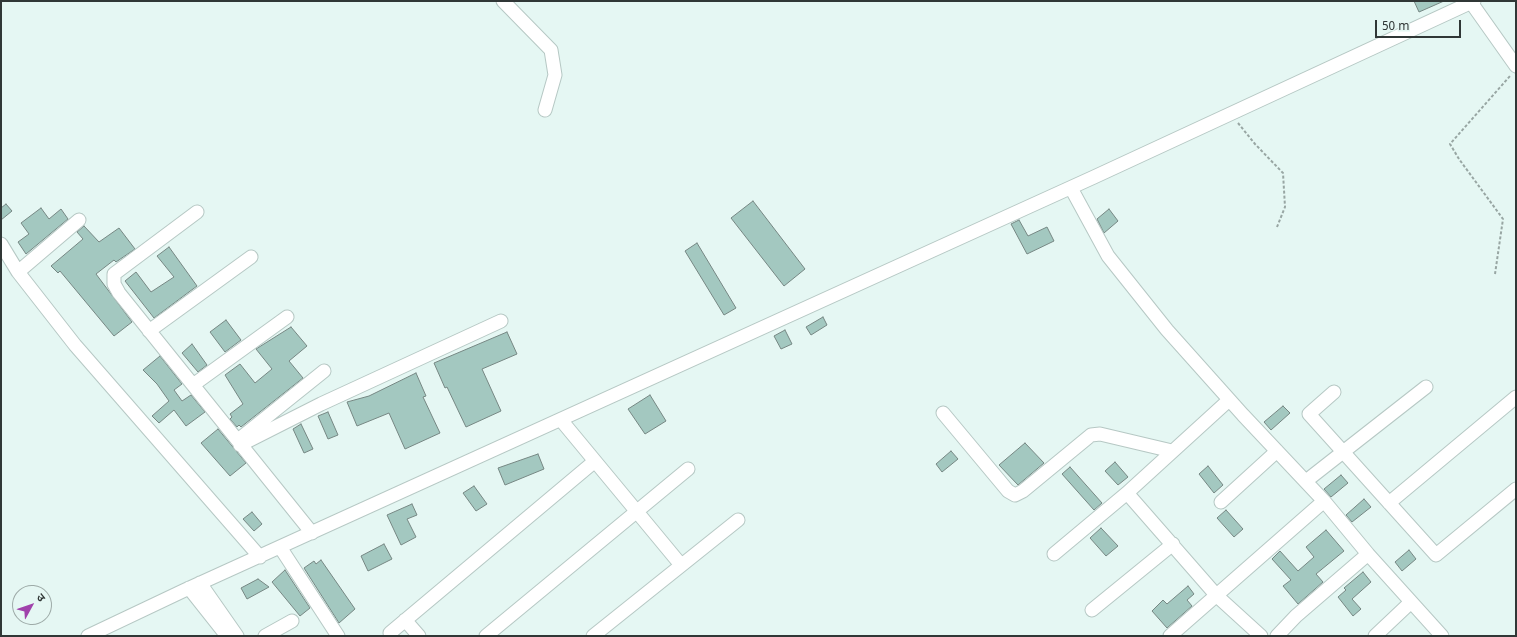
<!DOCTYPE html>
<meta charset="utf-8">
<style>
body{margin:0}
#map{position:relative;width:1517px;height:637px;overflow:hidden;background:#e5f7f3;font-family:Georgia,"Noto Sans Devanagari",serif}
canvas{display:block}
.frame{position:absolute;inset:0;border:2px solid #303736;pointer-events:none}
.north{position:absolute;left:12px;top:585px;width:40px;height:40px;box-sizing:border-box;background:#e5f7f3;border:1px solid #9daaa7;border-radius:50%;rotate:50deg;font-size:11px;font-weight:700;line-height:16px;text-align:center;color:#303736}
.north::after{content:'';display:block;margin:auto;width:14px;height:18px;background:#a042ab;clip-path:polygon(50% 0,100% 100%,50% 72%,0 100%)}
.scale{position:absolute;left:1375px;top:20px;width:86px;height:18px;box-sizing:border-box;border:2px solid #303736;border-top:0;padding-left:5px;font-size:12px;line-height:14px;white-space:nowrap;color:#303736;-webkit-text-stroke:3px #e5f7f3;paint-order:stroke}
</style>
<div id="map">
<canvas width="1517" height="637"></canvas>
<div class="frame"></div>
<div class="north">उ</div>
<div class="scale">50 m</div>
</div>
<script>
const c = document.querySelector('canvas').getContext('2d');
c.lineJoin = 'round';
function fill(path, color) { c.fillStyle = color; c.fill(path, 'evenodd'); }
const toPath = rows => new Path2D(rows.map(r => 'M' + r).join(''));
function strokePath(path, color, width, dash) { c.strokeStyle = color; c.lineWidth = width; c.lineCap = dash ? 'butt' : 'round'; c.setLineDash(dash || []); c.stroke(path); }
const building = toPath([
 [1414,1,1444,1,1419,12,1414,1],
 [753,201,805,269,784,286,731,218,753,201],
 [6,204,12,211,1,220,1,208,6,204],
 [41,208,49,219,61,209,68,219,26,254,18,242,29,234,21,223,41,208],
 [1109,209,1118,221,1104,233,1097,219,1109,209],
 [1019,220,1028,236,1047,227,1054,241,1027,254,1011,224,1019,220],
 [84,226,99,242,119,228,135,249,116,262,114,260,96,274,132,322,114,336,60,271,58,273,51,266,83,239,77,232,84,226],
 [697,243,736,308,724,315,685,251,697,243],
 [169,247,197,286,154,318,125,281,136,272,151,292,174,277,157,256,169,247],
 [823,317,827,325,811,335,806,327,823,317],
 [226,320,241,340,225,352,210,332,226,320],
 [291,327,307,346,289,361,303,378,241,427,239,425,237,427,230,419,232,417,230,414,243,404,225,375,240,364,255,383,272,369,256,349,291,327],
 [785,330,792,344,781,349,774,336,785,330],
 [507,332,517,354,482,369,501,411,466,427,447,387,445,388,434,363,507,332],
 [192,344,207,365,198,372,182,353,192,344],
 [160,356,182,384,174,390,182,401,191,395,205,412,186,426,174,410,159,423,152,416,169,401,157,384,143,370,160,356],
 [416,373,426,396,423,397,440,433,405,449,389,413,357,426,347,402,369,396,416,373],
 [650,395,666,421,645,434,628,409,650,395],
 [1283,406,1290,413,1271,430,1264,422,1283,406],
 [328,412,338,435,328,439,318,416,328,412],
 [301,424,313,449,304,453,293,429,301,424],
 [218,429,246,463,230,476,201,443,218,429],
 [1025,443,1044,463,1018,485,999,465,1025,443],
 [951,451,958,459,942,472,936,464,951,451],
 [538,454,544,469,505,485,498,468,538,454],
 [1115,462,1128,477,1118,485,1105,471,1115,462],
 [1208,466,1223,485,1214,493,1199,474,1208,466],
 [1070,467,1102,503,1094,510,1062,474,1070,467],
 [1341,475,1348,483,1331,497,1324,489,1341,475],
 [474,486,487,504,476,511,463,493,474,486],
 [1364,499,1371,507,1352,522,1346,515,1364,499],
 [412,504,417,515,407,519,416,537,401,545,387,515,412,504],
 [1226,510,1243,529,1234,537,1217,518,1226,510],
 [252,512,262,524,254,531,243,519,252,512],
 [1101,528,1118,546,1106,556,1090,538,1101,528],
 [1326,530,1344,551,1316,574,1323,582,1298,604,1283,586,1291,580,1272,559,1280,551,1298,571,1314,557,1306,547,1326,530],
 [384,544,392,559,368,571,361,556,384,544],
 [1409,550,1416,559,1402,571,1395,562,1409,550],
 [321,560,355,609,339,623,304,568,314,561,316,564,321,560],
 [285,570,310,608,300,616,272,582,285,570],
 [1363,572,1371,582,1352,599,1361,609,1353,616,1338,597,1346,590,1344,588,1363,572],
 [258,579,269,587,247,599,241,588,258,579],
 [1188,586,1194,594,1187,600,1192,606,1167,628,1152,611,1163,600,1167,604,1188,586]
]);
fill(building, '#a3c8c0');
strokePath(building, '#768783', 1);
const minor = toPath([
 [503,1,551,50,555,75,545,110],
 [1470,1,1516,66],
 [1071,188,1108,256,1167,330,1243,415,1324,501,1368,554,1442,636],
 [197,212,114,274,114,284,119,293,312,533],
 [1,244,18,272,75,345,260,557],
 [18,272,79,220],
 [149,331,251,257],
 [193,385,287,317],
 [1334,392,1309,414,1436,555,1516,489],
 [943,413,1008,491,1015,495,1023,491,1091,435,1100,434,1172,451],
 [561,420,681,565],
 [238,440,324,371],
 [240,445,321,404,501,321],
 [1306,481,1426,387],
 [1127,493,1217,596,1261,636],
 [1221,502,1277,451],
 [1389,503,1516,397],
 [280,547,338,636],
 [1054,554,1127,493,1229,400],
 [200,583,237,636],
 [189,588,227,636],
 [1092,610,1173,544],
 [405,620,419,636],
 [390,633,595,461],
 [88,636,185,590,1094,177,1474,1],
 [265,636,292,621],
 [486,636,688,469],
 [593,636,738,520],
 [1170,636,1324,501],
 [1277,636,1296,616,1368,554],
 [1375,636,1411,602]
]);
strokePath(minor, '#b6c8c4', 15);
strokePath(toPath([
 [1238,123,1255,144,1283,173,1285,207,1277,227],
 [1495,274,1503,219,1459,159,1450,144,1510,76]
]), '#98a6a3', 2, [3, 2]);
strokePath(minor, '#fff', 13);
</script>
